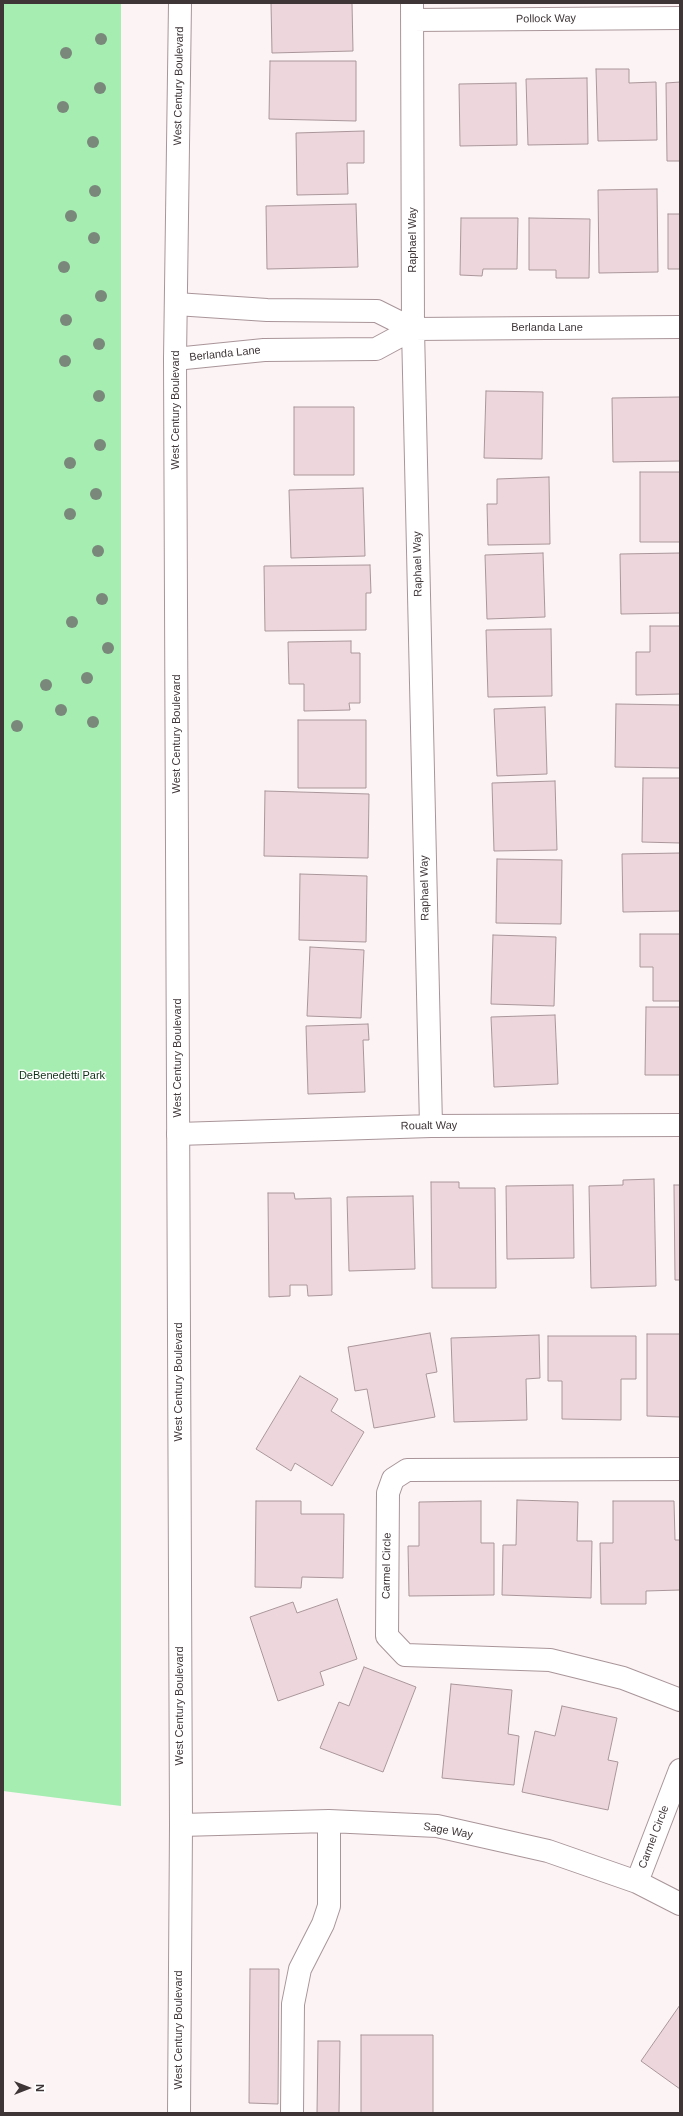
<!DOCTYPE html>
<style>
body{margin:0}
#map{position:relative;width:683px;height:2116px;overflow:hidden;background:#fcf3f5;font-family:Arial,sans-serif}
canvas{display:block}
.frame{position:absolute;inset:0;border:4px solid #3e3537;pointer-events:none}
.north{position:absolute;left:8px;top:2068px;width:40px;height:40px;-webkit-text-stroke:3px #fff;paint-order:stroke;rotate:90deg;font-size:11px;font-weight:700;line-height:16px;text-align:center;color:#3e3537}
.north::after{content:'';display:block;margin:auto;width:14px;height:18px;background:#3e3537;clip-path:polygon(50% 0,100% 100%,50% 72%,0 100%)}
</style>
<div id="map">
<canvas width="683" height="2116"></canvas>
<div class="frame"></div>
<div class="north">N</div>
</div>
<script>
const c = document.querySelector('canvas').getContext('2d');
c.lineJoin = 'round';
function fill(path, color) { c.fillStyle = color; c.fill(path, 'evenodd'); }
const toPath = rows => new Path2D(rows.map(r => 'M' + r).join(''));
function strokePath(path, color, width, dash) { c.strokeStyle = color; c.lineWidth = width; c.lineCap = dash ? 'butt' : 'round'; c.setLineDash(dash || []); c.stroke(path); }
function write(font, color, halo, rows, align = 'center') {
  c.font = font + ' Arial,sans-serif'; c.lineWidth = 3; c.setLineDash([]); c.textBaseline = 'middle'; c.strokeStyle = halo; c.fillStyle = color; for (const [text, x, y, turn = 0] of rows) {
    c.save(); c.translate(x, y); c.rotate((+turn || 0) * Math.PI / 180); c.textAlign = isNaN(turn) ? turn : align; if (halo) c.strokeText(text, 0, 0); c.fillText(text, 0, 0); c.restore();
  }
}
fill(toPath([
 [3,3,121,3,121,1806,3,1791]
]), '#a6edb2');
const building = toPath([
 [271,3,352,3,353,51,272,53,271,3],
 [270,61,356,61,356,121,269,119,270,61],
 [596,69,629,69,629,83,656,82,657,140,598,141,596,69],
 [587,78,588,144,528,145,526,79,587,78],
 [680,82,680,161,667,161,666,83,680,82],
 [516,83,517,145,460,146,459,84,516,83],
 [364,131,364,163,347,163,348,194,297,195,296,133,364,131],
 [657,189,658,272,599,273,598,190,657,189],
 [356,204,358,267,267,269,266,206,356,204],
 [668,214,680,214,680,269,668,269,668,214],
 [461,218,518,218,517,269,483,269,482,276,460,275,461,218],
 [529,218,590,219,589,278,556,278,556,270,529,270,529,218],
 [486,391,543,392,542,459,484,458,486,391],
 [680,397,680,461,613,462,612,398,680,397],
 [294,407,354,407,354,475,294,475,294,407],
 [640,472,680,472,680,542,640,542,640,472],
 [549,477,550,544,488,545,487,504,497,504,497,479,549,477],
 [363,488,365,556,291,558,289,490,363,488],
 [543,553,545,617,487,619,485,555,543,553],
 [680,553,680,613,621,614,620,554,680,553],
 [370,565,371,593,366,593,366,630,265,631,264,566,370,565],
 [650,626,680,626,680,694,636,695,636,652,650,652,650,626],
 [551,629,552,696,488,697,486,630,551,629],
 [351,641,351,653,360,653,360,703,349,703,350,710,304,711,304,684,289,684,288,642,351,641],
 [616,704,680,705,680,768,615,767,616,704],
 [545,707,547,774,497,776,494,709,545,707],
 [298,720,366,720,366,788,298,788,298,720],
 [643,778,680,778,680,843,642,842,643,778],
 [555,781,557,850,494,851,492,783,555,781],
 [265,791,369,794,368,858,264,856,265,791],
 [680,853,680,911,623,912,622,854,680,853],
 [497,859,562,860,561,924,496,923,497,859],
 [300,874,367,876,366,942,299,940,300,874],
 [640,934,680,934,680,1001,653,1001,653,967,640,967,640,934],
 [493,935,556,937,554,1006,491,1004,493,935],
 [310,947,364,950,361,1018,307,1016,310,947],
 [646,1007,680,1007,680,1075,645,1075,646,1007],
 [555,1015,558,1084,494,1087,491,1017,555,1015],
 [368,1024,369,1040,363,1040,365,1092,308,1094,306,1026,368,1024],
 [654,1179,656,1286,591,1288,589,1186,623,1185,623,1180,654,1179],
 [431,1182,459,1182,459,1188,495,1188,496,1288,432,1288,431,1182],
 [573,1185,574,1258,507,1259,506,1186,573,1185],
 [674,1185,680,1185,680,1280,675,1280,674,1185],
 [268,1193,294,1193,295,1199,331,1198,332,1295,308,1296,307,1285,290,1285,290,1296,269,1297,268,1193],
 [413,1196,415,1269,349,1271,347,1197,413,1196],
 [430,1333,437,1372,426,1374,435,1417,374,1428,367,1389,355,1391,348,1347,430,1333],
 [647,1334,680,1334,680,1417,647,1416,647,1334],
 [539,1335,540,1378,526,1379,527,1420,454,1422,451,1338,539,1335],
 [548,1336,636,1336,636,1379,621,1379,621,1420,562,1419,562,1381,548,1381,548,1336],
 [300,1376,338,1399,331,1411,364,1432,332,1486,295,1463,291,1471,256,1449,300,1376],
 [517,1500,578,1502,577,1541,592,1541,591,1598,502,1595,503,1545,516,1545,517,1500],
 [256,1501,301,1501,301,1514,344,1514,343,1578,302,1577,301,1588,255,1587,256,1501],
 [481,1501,481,1543,494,1543,494,1595,409,1596,408,1546,419,1546,419,1502,481,1501],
 [613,1501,674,1501,675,1540,680,1540,680,1590,646,1591,646,1604,601,1604,600,1543,613,1543,613,1501],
 [337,1599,357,1659,320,1672,324,1685,278,1701,250,1617,293,1602,297,1613,337,1599],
 [364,1667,416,1687,383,1772,320,1748,339,1702,349,1706,364,1667],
 [451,1684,512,1690,508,1734,519,1736,514,1785,442,1778,451,1684],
 [562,1706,617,1718,608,1760,618,1762,608,1810,522,1792,535,1731,555,1736,562,1706],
 [250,1969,279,1969,278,2104,249,2103,250,1969],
 [680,2005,680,2089,641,2061,680,2005],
 [361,2035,433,2035,433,2113,361,2113,361,2035],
 [318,2041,340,2041,339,2113,317,2113,318,2041]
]);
fill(building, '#edd7dc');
strokePath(building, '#aa969a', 1);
const street = toPath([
 [412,3,413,329,431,1126],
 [412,20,680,18],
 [176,304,267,310,377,311,413,329,680,327],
 [175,359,264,350,376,349,413,329],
 [178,1134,431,1126,680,1125],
 [680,1469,407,1470,393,1479,388,1493,387,1636,405,1655,550,1660,623,1678,680,1700],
 [181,1825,329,1821,437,1826,548,1851,637,1882,680,1904],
 [637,1882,680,1770],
 [292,2113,293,2004,300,1969,323,1924,329,1906,329,1821]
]);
const secondary = toPath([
 [179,2113,181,1825,175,359,180,3]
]);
strokePath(street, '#a99599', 24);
strokePath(secondary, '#a99599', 24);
strokePath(street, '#fff', 22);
strokePath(secondary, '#fff', 22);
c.fillStyle = '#7a887b';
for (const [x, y] of [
 [101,39],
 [66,53],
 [100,88],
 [63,107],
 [93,142],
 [95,191],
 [71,216],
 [94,238],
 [64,267],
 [101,296],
 [66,320],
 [99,344],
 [65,361],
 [99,396],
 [100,445],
 [70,463],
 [96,494],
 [70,514],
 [98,551],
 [102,599],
 [72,622],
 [108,648],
 [87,678],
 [46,685],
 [61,710],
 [93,722],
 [17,726]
]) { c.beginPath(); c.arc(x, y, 6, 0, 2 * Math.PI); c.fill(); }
write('11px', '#3e3537', '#fff', [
 ["Pollock Way",546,19,-1],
 ["West Century Boulevard",179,86,-89],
 ["Raphael Way",413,240,-90],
 ["Berlanda Lane",547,328],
 ["Berlanda Lane",225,354,-6],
 ["West Century Boulevard",176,410,-90],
 ["Raphael Way",418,564,-91],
 ["West Century Boulevard",177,734,-90],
 ["Raphael Way",425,888,-91],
 ["West Century Boulevard",178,1058,-90],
 ["Roualt Way",429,1126,-1],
 ["West Century Boulevard",179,1382,-90],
 ["Carmel Circle",387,1566,-89],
 ["West Century Boulevard",180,1706,-90],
 ["Sage Way",448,1831,10],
 ["Carmel Circle",654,1837,-69],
 ["West Century Boulevard",179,2030,-90]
]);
write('11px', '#0f3117', '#fff', [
 ["DeBenedetti Park",62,1076]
]);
</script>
